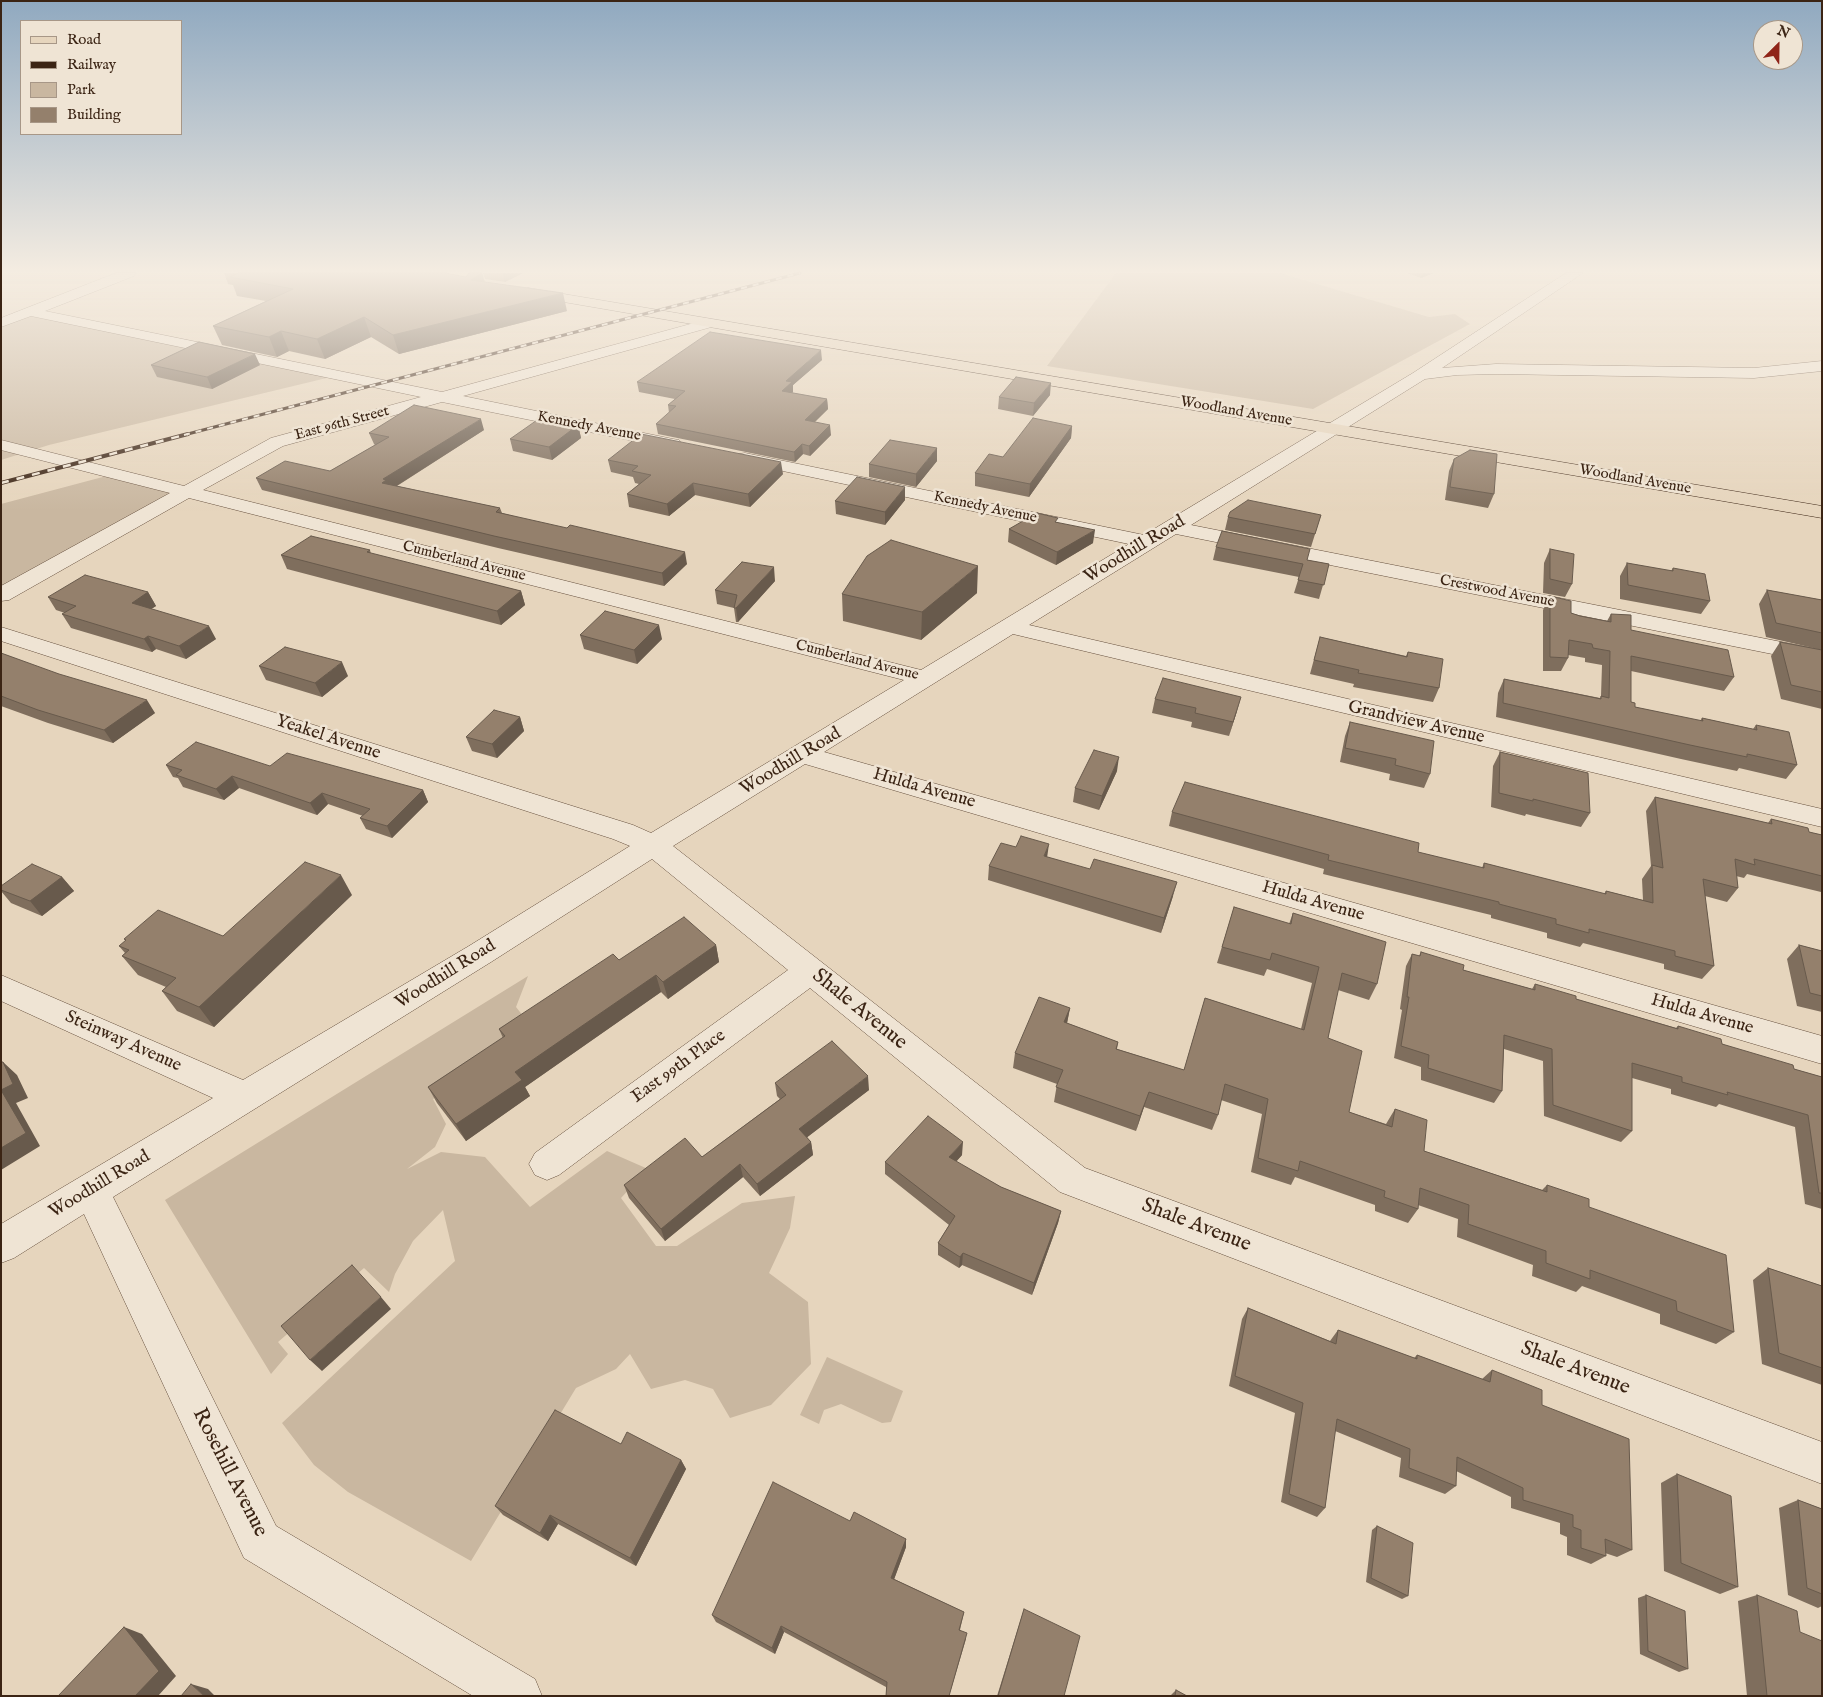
<!DOCTYPE html>
<style>
body{margin:0}
#map{position:relative;width:1823px;height:1697px;overflow:hidden;background:#e6d5bd;font-family:"IM FELL English",serif}
canvas{display:block}
.frame{position:absolute;inset:0;border:2px solid #3b2414;pointer-events:none}
.legend{position:absolute;left:20px;top:20px;width:162px;height:115px;box-sizing:border-box;background:#efe4d4;border:1px solid #a79787;margin:0;padding:6px 9px;list-style:none;font-size:15px;color:#3b2414}
.legend li{display:flex;align-items:center;gap:10px;height:25px}
.legend b{width:25px;border:1px solid #a79787}
.north{position:absolute;left:1753px;top:20px;width:50px;height:50px;box-sizing:border-box;background:#efe4d4;border:1px solid #a79787;border-radius:50%;rotate:23deg;font-size:14px;font-weight:700;line-height:20px;text-align:center;color:#3b2414}
.north::after{content:'';display:block;margin:auto;width:18px;height:22px;background:#8f2418;clip-path:polygon(50% 0,100% 100%,50% 72%,0 100%)}
</style>
<div id="map">
<canvas width="1823" height="1697"></canvas>
<div class="frame"></div>
<ul class="legend">
<li><b style="height:6px;background:#e6d5bd"></b>Road</li>
<li><b style="height:6px;background:#3b2414"></b>Railway</li>
<li><b style="height:14px;background:#c9b7a0"></b>Park</li>
<li><b style="height:14px;background:#94806c"></b>Building</li>
</ul>
<div class="north">N</div>
</div>
<script>
const c = document.querySelector('canvas').getContext('2d');
c.lineJoin = 'round';
function fill(path, color) { c.fillStyle = color; c.fill(path, 'evenodd'); }
const toPath = rows => new Path2D(rows.map(r => 'M' + r).join(''));
function strokePath(path, color, width, dash) { c.strokeStyle = color; c.lineWidth = width; c.lineCap = dash ? 'butt' : 'round'; c.setLineDash(dash || []); c.stroke(path); }
function write(font, color, halo, rows, align = 'center') {
  c.font = font + ' "IM FELL English",serif'; c.lineWidth = 5; c.setLineDash([]); c.textBaseline = 'middle'; c.strokeStyle = halo; c.fillStyle = color; for (const [text, x, y, turn = 0] of rows) {
    c.save(); c.translate(x, y); c.rotate((+turn || 0) * Math.PI / 180); c.textAlign = isNaN(turn) ? turn : align; if (halo) c.strokeText(text, 0, 0); c.fillText(text, 0, 0); c.restore();
  }
}
fill(toPath([
 [1116,273,1280,273,1429,317,1455,314,1470,324,1313,409,1047,366],
 [30,312,335,376,49,445,1,460,1,323],
 [114,474,186,492,1,595,1,504],
 [528,976,516,1007,531,1026,507,1051,433,1099,446,1124,435,1147,407,1169,441,1152,485,1157,530,1207,607,1151,648,1169,621,1198,656,1246,677,1246,742,1203,795,1196,790,1228,769,1273,808,1302,811,1364,771,1405,730,1418,713,1389,685,1380,651,1389,630,1354,616,1369,576,1388,471,1561,348,1492,314,1465,282,1423,455,1261,443,1210,413,1241,395,1274,389,1292,364,1268,278,1342,288,1354,271,1374,165,1200],
 [827,1357,903,1391,891,1422,882,1423,841,1404,824,1410,819,1424,800,1415]
]), '#c9b7a0');
const minor = toPath([
 [116,273,136,273,134,276,45,311,442,392,705,320,715,320,717,323,715,326,463,396,673,439,679,440,682,444,679,448,673,449,442,402,283,446,203,490,921,670,1129,544,745,463,739,462,736,458,739,454,745,453,1144,535,1413,373,1566,273,1583,273,1442,368,1496,364,1754,368,1822,361,1822,371,1754,378,1496,374,1457,375,1425,379,1191,525,1822,650,1822,664,1176,534,1029,625,1822,809,1822,827,1013,634,824,752,1822,1036,1822,1064,805,764,673,846,1085,1168,1822,1442,1822,1484,1060,1192,810,988,559,1175,547,1180,535,1175,529,1164,535,1153,788,970,652,859,491,962,113,1197,276,1526,535,1679,542,1696,473,1696,244,1558,84,1214,14,1258,1,1263,1,1224,213,1098,1,1001,1,975,243,1080,469,946,630,846,613,839,1,641,1,627,633,825,651,833,904,680,189,498,9,600,1,601,1,586,170,493,1,450,1,440,184,486,271,438,421,397,31,316,1,327,1,318,116,273]
]);
const major = toPath([
 [528,288,1822,506,1822,518,523,295,521,292,528,288]
]);
strokePath(minor, '#66503e', 1);
strokePath(major, '#3b2414', 1);
fill(minor, '#efe4d4');
fill(major, '#e6d5bd');
const railFar1 = toPath([
 [184,435,800,273]
]);
const rail = toPath([
 [1,483,188,434]
]);
strokePath(railFar1, '#3b2414', 3);
strokePath(rail, '#3b2414', 4);
strokePath(railFar1, '#efe4d4', 2, [6]);
strokePath(rail, '#efe4d4', 2.5, [8]);
fill(toPath([
 [224,273,445,273,466,277,482,273,485,282,567,311,399,354,371,337,325,359,289,351,277,357,222,345,213,326,266,301,237,296,233,285,228,284],
 [483,273,523,273,505,282,485,279],
 [1407,273,1434,273,1421,278],
 [822,360,793,385,793,392,792,393,827,399,828,409,815,422,831,435,810,456,803,454,795,462,658,434,656,424,669,413,668,405,675,399,639,392,637,382],
 [151,365,260,365,212,389,157,377],
 [1050,395,1033,416,998,409,999,397],
 [578,425,581,438,552,460,513,451,510,439],
 [1072,426,1071,438,1029,497,975,486,975,473,1003,457],
 [484,430,397,486,500,508,502,513,687,564,664,586,498,548,262,490,256,478,330,471,375,445,374,444,369,433],
 [1454,459,1494,494,1488,508,1445,500,1449,471],
 [608,460,783,474,750,507,695,495,669,516,629,507,627,494,639,484,635,483,633,477,611,472],
 [937,461,916,487,869,477,869,464],
 [905,500,885,525,836,514,835,501],
 [1321,515,1311,547,1225,530,1228,517],
 [1057,522,1093,543,1056,565,1008,542,1009,529],
 [1216,547,1307,560,1329,564,1319,599,1294,593,1299,577,1213,560],
 [1550,549,1572,584,1565,597,1543,593,1544,563],
 [370,550,371,554,521,591,525,605,501,625,287,569,281,555],
 [1627,563,1671,571,1673,568,1710,601,1701,614,1620,599,1620,576],
 [775,581,738,622,736,622,734,608,717,604,715,590],
 [1767,590,1822,600,1822,650,1766,637,1759,604],
 [148,592,156,606,151,609,216,639,186,659,156,649,152,652,71,628,62,614,65,613,56,610,48,597],
 [977,593,921,640,843,621,842,594],
 [1550,596,1571,613,1580,616,1607,621,1611,614,1631,630,1734,677,1724,691,1631,671,1631,702,1635,707,1700,721,1702,718,1753,729,1756,725,1797,765,1786,779,1739,768,1737,771,1681,759,1496,717,1498,693,1504,679,1600,698,1601,696,1602,665,1585,662,1585,658,1568,655,1568,658,1561,671,1543,671,1543,610],
 [580,635,662,639,637,664,584,649],
 [1320,637,1406,656,1408,652,1439,688,1433,702,1353,687,1354,684,1310,674],
 [1780,642,1822,650,1822,709,1781,699,1771,656],
 [1,653,155,713,113,743,48,723,1,706],
 [259,666,348,676,322,697,266,680],
 [1155,699,1237,711,1229,736,1191,727,1192,722,1152,713],
 [520,717,524,731,497,758,472,751,466,737],
 [1350,722,1430,774,1424,788,1389,780,1390,774,1340,762,1345,736],
 [1500,752,1590,813,1581,827,1526,814,1525,816,1491,807,1493,766],
 [166,765,270,766,423,790,428,802,392,838,366,829,360,818,363,816,328,804,317,815,239,788,224,800,183,787,178,778,173,777],
 [1117,771,1099,810,1073,802,1075,788],
 [1655,797,1768,823,1771,819,1809,832,1822,835,1822,893,1821,892,1747,874,1744,878,1736,876,1738,888,1727,902,1705,896,1714,966,1702,979,1664,969,1664,964,1583,943,1580,947,1547,938,1547,933,1491,918,1491,915,1323,874,1324,869,1169,826,1172,812,1418,852,1482,868,1484,863,1604,894,1606,891,1643,900,1642,879,1651,866,1646,811],
 [1047,857,1173,896,1161,933,988,880,989,866],
 [62,877,74,891,42,916,11,903,1,891,1,886],
 [352,895,214,1027,177,1011,162,991,166,987,138,975,122,956,125,953,119,946,126,941,124,939,223,936],
 [1234,907,1289,924,1293,913,1377,984,1369,1000,1338,990,1328,1038,1349,1112,1386,1124,1395,1109,1424,1151,1542,1190,1547,1185,1589,1207,1734,1332,1716,1344,1660,1324,1660,1314,1582,1286,1576,1292,1532,1276,1533,1265,1457,1237,1458,1219,1418,1205,1418,1209,1408,1223,1375,1211,1375,1205,1295,1177,1291,1185,1251,1172,1262,1114,1221,1100,1218,1115,1212,1130,1144,1107,1136,1131,1054,1102,1057,1084,1013,1068,1015,1053,1070,1008,1067,1023,1118,1042,1117,1049,1184,1070,1205,998,1301,1029,1312,983,1267,969,1264,976,1217,963],
 [716,945,719,962,668,999,661,992,525,1087,530,1096,466,1141,437,1103,428,1087,503,1038,499,1029,619,960],
 [1799,945,1822,951,1822,1012,1797,1006,1787,959],
 [1421,952,1463,970,1532,989,1535,984,1576,999,1676,1028,1678,1026,1722,1044,1794,1069,1822,1077,1822,1209,1805,1204,1795,1127,1719,1104,1716,1107,1671,1094,1671,1089,1632,1078,1632,1131,1621,1142,1544,1116,1543,1061,1504,1049,1502,1091,1494,1103,1421,1080,1421,1067,1394,1058,1402,1010,1400,1009,1406,966,1412,954,1419,956],
 [775,1083,869,1090,807,1137,811,1142,813,1155,760,1196,743,1177,665,1241,629,1198,624,1185,702,1157,780,1099,777,1096],
 [962,1155,956,1162,1001,1187,1061,1211,1058,1223,1032,1295,962,1265,959,1268,938,1255,938,1243,949,1225,885,1174,885,1162],
 [1768,1268,1822,1286,1822,1385,1762,1364,1753,1280],
 [1248,1308,1330,1341,1338,1330,1414,1358,1417,1355,1482,1379,1492,1370,1542,1405,1632,1550,1617,1557,1605,1553,1606,1556,1591,1564,1567,1555,1567,1537,1560,1534,1560,1523,1511,1508,1511,1497,1456,1471,1456,1486,1445,1494,1399,1477,1401,1458,1335,1431,1325,1508,1317,1517,1281,1502,1295,1413,1229,1386,1242,1319],
 [681,1460,686,1469,636,1566,558,1524,548,1541,503,1515,495,1506],
 [1677,1474,1738,1587,1720,1594,1664,1571,1661,1483],
 [1798,1500,1822,1509,1822,1606,1818,1608,1788,1595,1779,1508],
 [850,1521,906,1539,906,1547,894,1579,964,1612,960,1630,966,1639,949,1696,886,1696,886,1687,784,1632,775,1654,716,1622,712,1615],
 [1377,1526,1408,1596,1402,1599,1366,1582,1372,1530],
 [1646,1595,1688,1669,1679,1672,1640,1654,1638,1598],
 [1757,1595,1800,1632,1822,1696,1747,1696,1738,1601],
 [1024,1609,1064,1696,997,1696],
 [1176,1690,1187,1696,1170,1696]
]), '#7f6e5d');
fill(toPath([
 [482,273,487,292,471,280],
 [503,273,523,273,505,282],
 [1423,273,1434,273,1421,278],
 [563,293,567,311,399,354,393,335],
 [364,317,371,337,325,359,317,339],
 [281,331,289,351,277,357,269,337],
 [821,350,822,360,793,385,793,392,783,401,782,391,786,381],
 [255,354,260,365,212,389,207,377],
 [1051,383,1050,395,1033,416,1034,403],
 [827,399,828,409,806,430,805,420],
 [481,419,484,430,390,490,382,483,383,479],
 [578,425,581,438,552,460,549,447],
 [830,425,831,435,810,456,809,446],
 [1072,426,1071,438,1029,497,1030,484],
 [802,444,803,454,795,462,794,452],
 [937,448,937,461,916,487,916,474],
 [781,462,783,474,750,507,748,494],
 [693,483,695,495,669,516,667,504],
 [905,487,905,500,885,525,885,512],
 [1095,530,1093,543,1056,565,1057,552],
 [685,552,687,564,664,586,662,573],
 [978,566,977,593,921,640,922,612],
 [774,567,775,581,738,622,736,608],
 [521,591,525,605,501,625,497,611],
 [148,592,156,606,140,616,132,603],
 [659,625,662,639,637,664,634,650],
 [209,626,216,639,186,659,179,646],
 [148,636,156,649,152,652,144,639],
 [342,662,348,676,322,697,315,683],
 [1241,697,1237,711,1229,736,1233,722],
 [147,700,155,713,113,743,104,730],
 [520,717,524,731,497,758,492,744],
 [1119,757,1117,771,1099,810,1102,796],
 [232,776,239,788,224,800,216,789],
 [423,790,428,802,392,838,387,826],
 [322,793,328,804,317,815,310,803],
 [1049,844,1047,858,1044,856],
 [341,875,352,895,214,1027,199,1007],
 [62,877,74,891,42,916,30,901],
 [1177,882,1173,896,1161,933,1164,918],
 [716,945,719,962,668,999,663,982],
 [656,975,661,992,525,1087,530,1096,466,1141,456,1124,515,1072],
 [1070,1008,1067,1023,1064,1022],
 [3,1062,17,1075,28,1098,16,1103,40,1146,1,1170,1,1090],
 [868,1076,869,1090,801,1142,799,1129],
 [1149,1092,1136,1131,1140,1116],
 [811,1142,813,1155,760,1196,757,1184],
 [963,1142,962,1155,948,1170,949,1157],
 [740,1164,743,1177,665,1241,661,1229],
 [1061,1211,1058,1223,1032,1295,1034,1283],
 [963,1253,962,1265,959,1268,960,1257],
 [381,1297,391,1309,322,1371,310,1360],
 [681,1460,686,1469,636,1566,630,1558],
 [550,1515,558,1524,548,1541,540,1533],
 [906,1539,906,1547,892,1585,891,1578],
 [781,1626,784,1632,775,1654,772,1648],
 [124,1627,142,1634,176,1676,158,1696,135,1696],
 [191,1684,208,1689,215,1696,204,1696]
]), '#685a4c');
const building = toPath([
 [239,273,445,273,466,277,469,273,482,273,471,280,563,293,393,335,364,317,317,339,281,331,269,337,213,326,293,289,230,277,239,273],
 [710,332,821,350,786,381,792,382,782,391,827,399,805,420,830,425,809,446,802,444,794,452,656,424,676,406,668,405,685,391,637,382,710,332],
 [199,342,255,354,207,377,151,365,199,342],
 [1016,377,1051,383,1034,403,999,397,1016,377],
 [414,405,481,419,383,479,386,480,382,483,500,508,496,512,567,528,570,525,685,552,662,573,494,536,256,478,285,461,330,471,389,437,369,433,414,405],
 [540,418,578,425,549,447,510,439,540,418],
 [1033,418,1072,426,1030,484,975,473,989,454,1003,457,1033,418],
 [641,434,781,462,748,494,693,483,667,504,627,494,651,475,632,471,638,466,608,460,641,434],
 [890,440,937,448,916,474,869,464,890,440],
 [1470,450,1497,454,1494,494,1450,487,1454,459,1470,450],
 [857,477,905,487,885,512,835,501,857,477],
 [1248,500,1321,515,1315,534,1228,517,1230,512,1248,500],
 [1037,513,1058,518,1055,522,1095,530,1057,552,1009,529,1037,513],
 [1222,531,1310,549,1307,560,1329,564,1324,585,1298,580,1303,564,1216,547,1222,531],
 [311,536,370,550,367,552,521,591,497,611,281,555,311,536],
 [891,540,978,566,922,612,842,594,867,556,891,540],
 [1550,549,1574,554,1572,584,1550,579,1550,549],
 [742,562,774,567,736,608,734,608,737,595,715,590,742,562],
 [1627,563,1673,571,1673,568,1705,574,1710,601,1628,585,1627,563],
 [85,575,148,592,132,603,209,626,179,646,148,636,144,639,62,614,76,606,48,597,85,575],
 [1767,590,1822,600,1822,633,1776,623,1767,590],
 [1550,596,1571,601,1571,613,1580,616,1611,622,1611,614,1631,615,1631,630,1728,650,1734,677,1631,656,1631,702,1635,703,1635,707,1703,721,1702,718,1757,730,1756,725,1789,732,1797,765,1747,754,1747,757,1690,745,1503,703,1504,679,1601,699,1601,696,1609,698,1610,651,1593,648,1592,644,1569,640,1568,658,1550,657,1550,596],
 [605,611,659,625,634,650,580,635,605,611],
 [1320,637,1407,657,1408,652,1443,659,1439,688,1358,673,1359,670,1314,660,1320,637],
 [1780,642,1822,650,1822,692,1791,685,1780,642],
 [285,647,342,662,315,683,259,666,285,647],
 [1,653,59,674,147,700,104,730,38,710,1,696,1,653],
 [1163,678,1241,697,1233,722,1195,713,1196,708,1155,699,1163,678],
 [494,710,520,717,492,744,466,737,494,710],
 [1350,722,1434,741,1430,774,1395,765,1396,759,1345,748,1350,722],
 [196,742,270,766,287,753,423,790,387,826,360,818,370,809,322,793,310,803,232,776,216,789,176,775,182,770,166,765,196,742],
 [1094,750,1119,757,1102,796,1075,788,1094,750],
 [1500,752,1588,773,1590,813,1533,799,1533,801,1499,793,1500,752],
 [1185,782,1419,843,1418,852,1484,868,1484,863,1606,894,1606,891,1653,903,1652,865,1663,868,1655,797,1772,824,1771,819,1808,828,1809,832,1822,835,1822,876,1754,859,1755,865,1735,859,1738,888,1703,879,1714,966,1675,956,1675,951,1589,929,1589,933,1556,924,1556,919,1499,904,1499,902,1328,860,1329,855,1172,812,1185,782],
 [1021,836,1049,844,1044,856,1090,869,1094,859,1177,882,1164,918,989,866,1001,843,1016,847,1021,836],
 [305,862,341,875,199,1007,162,991,176,978,122,956,129,950,119,946,126,940,124,939,158,910,223,936,305,862],
 [32,864,62,877,30,901,1,890,1,886,32,864],
 [1234,907,1291,924,1293,913,1386,942,1377,984,1342,973,1328,1038,1362,1051,1349,1112,1392,1127,1395,1109,1427,1120,1424,1151,1547,1192,1547,1185,1589,1199,1589,1207,1726,1255,1734,1332,1677,1311,1676,1301,1590,1270,1590,1279,1546,1263,1546,1251,1468,1224,1469,1205,1420,1188,1418,1209,1384,1197,1385,1191,1300,1161,1298,1171,1258,1158,1268,1099,1225,1084,1218,1115,1149,1092,1140,1116,1056,1087,1063,1070,1015,1053,1039,997,1070,1008,1064,1022,1118,1042,1116,1049,1184,1070,1205,998,1304,1030,1319,967,1272,953,1270,960,1222,947,1234,907],
 [684,917,716,945,663,982,656,975,515,1072,522,1080,456,1124,428,1087,505,1036,499,1029,613,954,619,960,684,917],
 [1799,945,1822,951,1822,996,1810,993,1799,945],
 [1421,952,1464,965,1463,970,1535,990,1535,984,1576,996,1576,999,1678,1029,1678,1026,1721,1039,1722,1044,1793,1065,1794,1069,1822,1077,1822,1193,1819,1193,1808,1115,1727,1092,1728,1095,1682,1082,1682,1077,1632,1063,1632,1131,1553,1105,1552,1049,1504,1035,1502,1091,1428,1068,1429,1055,1401,1046,1409,997,1407,997,1412,954,1420,956,1421,952],
 [832,1041,868,1076,799,1129,811,1142,757,1184,740,1164,661,1229,624,1185,685,1138,702,1157,786,1095,775,1083,832,1041],
 [1,1062,3,1062,13,1084,1,1090,26,1133,1,1148,1,1062],
 [928,1116,963,1142,949,1157,1001,1187,1061,1211,1034,1283,963,1253,960,1257,938,1243,955,1216,885,1162,928,1116],
 [352,1265,381,1297,310,1360,281,1326,352,1265],
 [1768,1268,1822,1286,1822,1368,1779,1353,1768,1268],
 [1248,1308,1336,1344,1338,1330,1417,1359,1417,1355,1490,1382,1492,1370,1542,1390,1542,1405,1629,1439,1632,1550,1605,1539,1606,1556,1581,1548,1581,1530,1573,1527,1573,1515,1523,1500,1523,1488,1457,1457,1456,1486,1409,1468,1410,1449,1337,1419,1325,1508,1289,1494,1303,1403,1235,1376,1248,1308],
 [555,1410,621,1444,627,1432,681,1460,630,1558,550,1515,540,1533,495,1506,555,1410],
 [1677,1474,1731,1496,1738,1587,1681,1563,1677,1474],
 [773,1482,850,1521,854,1512,906,1539,891,1578,964,1612,959,1630,967,1633,949,1696,886,1696,887,1682,781,1626,772,1648,712,1615,773,1482],
 [1798,1500,1822,1509,1822,1594,1807,1588,1798,1500],
 [1377,1526,1413,1543,1408,1596,1371,1578,1377,1526],
 [1646,1595,1685,1611,1688,1669,1648,1651,1646,1595],
 [1757,1595,1797,1611,1800,1632,1822,1641,1822,1696,1767,1696,1757,1595],
 [1024,1609,1080,1636,1064,1696,998,1696,1024,1609],
 [124,1627,159,1671,135,1696,58,1696,124,1627],
 [191,1684,204,1696,181,1696,191,1684],
 [1176,1690,1187,1696,1175,1696,1176,1690]
]);
fill(building, '#94806c');
strokePath(building, '#685a4c', 1);
const sky = c.createLinearGradient(0, 0, 0, 511);
sky.addColorStop(0, '#90a9c0');
sky.addColorStop(0.53, '#f4ece1');
sky.addColorStop(1, '#f4ece100');
c.fillStyle = sky;
c.fillRect(0, 0, 1823, 511);
write('15px', '#3b2414', '#efe4d4', [
 ["Woodland Avenue",1236,412,10],
 ["East 96th Street",342,424,-15],
 ["Kennedy Avenue",589,427,11],
 ["Woodland Avenue",1635,480,10],
 ["Kennedy Avenue",985,508,12],
 ["Cumberland Avenue",464,562,14],
 ["Crestwood Avenue",1497,592,11],
 ["Cumberland Avenue",857,661,14]
]);
write('18px', '#3b2414', '#efe4d4', [
 ["Woodhill Road",1135,550,-31],
 ["Grandview Avenue",1416,723,13],
 ["Yeakel Avenue",328,738,18],
 ["Woodhill Road",791,762,-31],
 ["Hulda Avenue",924,789,16],
 ["Hulda Avenue",1313,902,16],
 ["Woodhill Road",446,975,-32],
 ["Hulda Avenue",1702,1015,16],
 ["Steinway Avenue",123,1042,24],
 ["East 99th Place",679,1067,-36],
 ["Woodhill Road",100,1185,-31]
]);
write('21px', '#3b2414', '#efe4d4', [
 ["Shale Avenue",859,1010,39],
 ["Shale Avenue",1196,1226,21],
 ["Shale Avenue",1575,1369,21],
 ["Rosehill Avenue",229,1473,63]
]);
</script>
